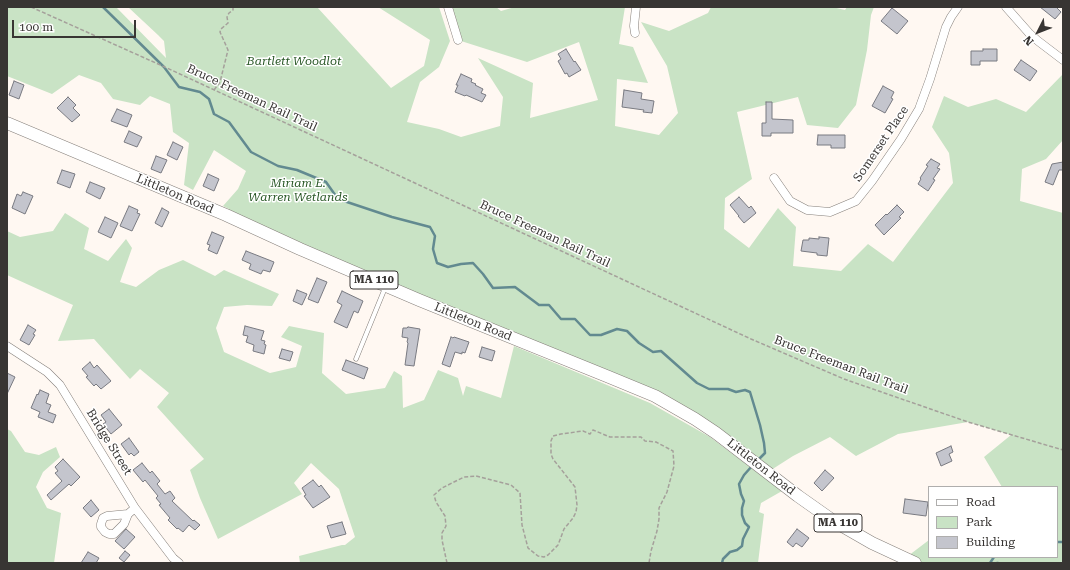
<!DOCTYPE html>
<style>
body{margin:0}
#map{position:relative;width:1070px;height:570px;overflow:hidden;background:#fff8f2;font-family:"Roboto Serif",serif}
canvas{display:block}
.frame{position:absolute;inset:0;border:8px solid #383533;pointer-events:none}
.legend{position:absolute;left:928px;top:486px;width:130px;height:72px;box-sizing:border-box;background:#fff;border:1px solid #afaead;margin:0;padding:5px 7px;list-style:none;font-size:12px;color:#383533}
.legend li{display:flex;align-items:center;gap:8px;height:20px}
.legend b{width:20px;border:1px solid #afaead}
.north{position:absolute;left:1018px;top:12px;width:40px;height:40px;-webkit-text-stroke:3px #fff;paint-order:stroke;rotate:228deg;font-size:11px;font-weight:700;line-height:16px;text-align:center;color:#383533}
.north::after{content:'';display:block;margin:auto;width:14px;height:18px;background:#383533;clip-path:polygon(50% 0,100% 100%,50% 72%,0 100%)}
.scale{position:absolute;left:12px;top:20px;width:124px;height:18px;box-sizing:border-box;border:2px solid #383533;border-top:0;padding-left:5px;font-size:12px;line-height:14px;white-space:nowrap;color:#383533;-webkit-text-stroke:3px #fff;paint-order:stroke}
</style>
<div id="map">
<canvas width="1070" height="570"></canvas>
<div class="frame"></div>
<ul class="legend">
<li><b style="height:5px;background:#fff"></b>Road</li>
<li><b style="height:11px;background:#c9e3c5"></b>Park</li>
<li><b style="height:11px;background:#c4c5cd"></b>Building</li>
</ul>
<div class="north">N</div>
<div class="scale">100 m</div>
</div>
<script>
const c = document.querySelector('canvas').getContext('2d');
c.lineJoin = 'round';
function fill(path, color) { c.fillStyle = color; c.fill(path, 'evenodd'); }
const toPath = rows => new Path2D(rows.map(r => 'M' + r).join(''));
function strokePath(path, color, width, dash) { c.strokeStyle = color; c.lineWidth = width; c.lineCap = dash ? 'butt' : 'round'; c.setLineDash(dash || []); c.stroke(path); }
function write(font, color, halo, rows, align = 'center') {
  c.font = font + ' "Roboto Serif",serif'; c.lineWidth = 3; c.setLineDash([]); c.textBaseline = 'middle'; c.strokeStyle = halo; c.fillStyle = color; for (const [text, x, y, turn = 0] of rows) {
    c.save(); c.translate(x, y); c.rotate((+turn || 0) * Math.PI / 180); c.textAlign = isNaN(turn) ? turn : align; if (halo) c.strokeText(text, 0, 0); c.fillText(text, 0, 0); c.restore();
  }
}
fill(toPath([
 [7,7,116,7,166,58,164,41,158,35,128,7,317,7,391,88,424,66,430,40,378,7,439,7,450,41,439,67,420,82,407,122,439,129,461,137,500,126,503,97,478,58,533,83,530,118,598,100,579,42,527,62,461,41,448,7,496,7,501,11,515,7,625,7,619,44,633,47,648,83,617,79,615,126,659,135,678,113,667,66,641,22,669,31,708,13,711,7,832,7,845,10,847,7,874,7,871,15,867,50,856,105,838,128,807,125,798,97,737,112,752,179,725,198,724,229,749,248,778,208,796,227,793,266,841,271,868,244,893,262,953,183,949,153,932,127,944,96,968,107,996,99,1026,112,1063,74,1063,140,1046,159,1022,169,1020,201,1063,213,1063,563,915,563,904,559,929,540,929,557,1057,557,1057,487,1002,487,984,457,1011,435,968,422,898,434,856,456,830,437,793,456,768,472,695,419,226,215,229,209,223,206,238,189,246,171,214,150,193,190,184,185,189,143,173,132,170,104,150,96,140,105,113,99,101,83,79,75,52,94,7,76],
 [65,213,89,228,84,249,108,261,126,239,132,248,120,282,136,287,159,270,183,260,215,276,224,270,279,294,272,306,247,305,224,307,216,328,224,352,270,373,296,367,302,346,281,337,289,326,324,333,322,373,346,394,385,388,394,371,402,376,403,408,424,400,438,370,458,378,463,396,466,386,501,398,514,346,650,403,710,437,782,491,761,503,759,512,764,514,758,563,300,563,299,556,342,545,345,545,355,537,339,489,311,463,294,483,302,494,218,539,200,498,190,470,204,459,157,407,169,393,140,369,130,379,94,339,58,341,73,305,7,275,7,231,20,237,53,231],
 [7,429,11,431,25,452,39,455,56,447,60,457,43,472,36,487,47,508,61,513,54,563,7,563]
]), '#c9e3c5');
strokePath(toPath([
 [103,7,164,67,179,87,200,92,209,99,214,114,229,122,251,152,278,166,297,170,326,182,338,199,392,217,430,227,435,236,433,249,437,263,448,267,461,264,473,263,483,274,493,288,515,287,539,305,549,305,561,319,575,319,590,335,601,335,617,329,627,331,639,343,653,352,661,351,697,383,709,389,728,389,736,392,745,390,750,392,760,425,764,443,765,453,757,461],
 [1057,542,1063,542],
 [722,563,723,559,730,552,737,550,742,546,743,539,749,527,745,523,742,515,742,508,744,501,741,494,739,484,744,475,752,466],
 [990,563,994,557],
 [997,563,998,563]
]), '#628a90', 2.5);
const building = toPath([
 [1040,7,1056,7,1061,12,1055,19,1040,7],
 [892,8,908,21,897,34,881,21,892,8],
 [566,49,574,62,575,61,581,70,569,77,567,73,565,74,558,61,561,59,558,54,566,49],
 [983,49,997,49,997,61,980,61,980,65,971,65,971,51,983,51,983,49],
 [1021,60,1037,71,1030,81,1014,70,1021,60],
 [461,74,472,79,471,82,476,84,475,85,483,89,481,93,486,95,482,102,466,95,465,96,455,92,458,85,456,85,461,74],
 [14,81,24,85,19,99,9,95,14,81],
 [883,86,894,92,891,98,893,99,885,113,872,106,883,86],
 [624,90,642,93,641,99,654,101,652,113,643,112,644,110,622,107,624,90],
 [68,97,76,105,73,108,80,115,72,122,57,108,68,97],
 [766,102,772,102,772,119,793,120,793,133,771,133,771,136,762,136,762,123,766,123,766,102],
 [117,109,132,115,127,127,111,121,117,109],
 [129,131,142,137,137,147,124,142,129,131],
 [818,135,845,135,845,148,831,148,831,145,817,145,818,135],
 [173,142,183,147,177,160,167,155,173,142],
 [156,156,167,160,161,173,151,169,156,156],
 [931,159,940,164,937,168,940,169,933,179,935,180,928,191,918,184,921,179,920,178,928,166,926,165,931,159],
 [1063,162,1063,170,1059,170,1053,185,1045,182,1052,164,1063,162],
 [62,170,75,174,70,188,57,183,62,170],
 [208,174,219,179,214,191,203,186,208,174],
 [90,182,105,188,100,199,86,192,90,182],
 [23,192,33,196,25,214,12,208,17,194,21,196,23,192],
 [739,197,749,208,751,206,756,213,744,223,738,216,739,216,730,205,739,197],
 [897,205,904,212,899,217,901,218,884,235,875,225,886,214,887,215,897,205],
 [129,206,138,210,137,213,140,214,132,231,120,226,129,206],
 [162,208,169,212,162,227,155,223,162,208],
 [105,217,118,223,111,238,98,232,105,217],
 [212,232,224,237,217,254,208,250,210,245,207,244,212,232],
 [819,237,829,238,827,256,817,255,817,253,801,251,803,240,809,240,809,238,819,239,819,237],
 [246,251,274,262,270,272,263,270,261,274,249,269,251,264,242,260,246,251],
 [317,278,327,282,318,303,308,299,317,278],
 [297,290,307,294,302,305,293,301,297,290],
 [342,291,363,301,358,313,354,311,347,328,334,322,342,305,337,302,342,291],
 [28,325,36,330,33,334,35,335,29,345,20,340,28,325],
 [245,326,264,331,261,340,265,341,264,344,266,345,264,354,253,351,254,345,246,342,248,336,243,335,245,326],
 [408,327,420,329,414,366,405,365,408,343,407,342,408,338,402,337,403,328,407,328,408,327],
 [451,337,453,338,454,337,469,342,465,353,462,352,462,354,455,352,450,367,442,364,451,337],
 [482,347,495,351,492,361,479,357,482,347],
 [282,349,293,352,290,361,279,358,282,349],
 [346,360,368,368,364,379,342,370,346,360],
 [90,362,94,368,97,365,111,381,101,389,96,384,94,386,86,377,88,376,82,369,90,362],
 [7,373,15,377,7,394,7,373],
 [40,390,49,394,46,403,51,405,48,412,56,415,53,423,38,417,40,412,31,408,37,394,38,395,40,390],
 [109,409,122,425,111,434,103,424,106,422,101,415,109,409],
 [129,438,139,452,134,456,131,453,129,455,121,444,129,438],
 [951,446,953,452,949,454,952,461,941,466,936,453,951,446],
 [63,459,80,477,71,486,69,484,51,500,47,495,62,481,55,473,58,471,55,467,63,459],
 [142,463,150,473,152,471,160,481,157,484,165,494,170,491,175,498,172,501,193,521,194,520,200,525,195,530,189,525,183,532,178,528,177,529,168,520,170,518,159,505,161,504,156,498,158,496,145,480,143,482,133,470,142,463],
 [825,470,834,478,822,491,814,483,825,470],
 [313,480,319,487,321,485,330,497,313,508,304,496,306,495,302,488,313,480],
 [905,499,928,502,926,516,903,513,905,499],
 [91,500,99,510,91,517,83,508,91,500],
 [342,522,346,534,331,538,327,526,342,522],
 [126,529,135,537,124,549,115,541,126,529],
 [797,529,809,538,802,547,796,543,793,547,787,542,797,529],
 [125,551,130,555,124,562,119,558,125,551],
 [88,552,99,558,96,563,81,563,88,552]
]);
fill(building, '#c4c5cd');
strokePath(building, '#797a81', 1);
const service = toPath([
 [356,359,385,288]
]);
const minor = toPath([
 [448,7,458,40],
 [1006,7,1029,33,1038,41,1063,60],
 [635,33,634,26,636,7],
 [774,178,790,201,807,210,830,212,856,201,872,181,901,139,919,109,930,79,946,27,951,17,958,7],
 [7,346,47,372,60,385,135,508,173,558,179,563],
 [128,514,107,516,103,518,101,524,101,527,105,532,109,534,114,534,124,524,128,514,135,508]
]);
const primary = toPath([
 [7,123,226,215,300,249,419,300,609,377,655,396,695,419,716,433,798,496,832,520,872,543,915,563]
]);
strokePath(service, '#857f7a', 5);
strokePath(minor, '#857f7a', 9);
strokePath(primary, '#857f7a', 13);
strokePath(toPath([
 [31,7,167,68,751,339,844,379,968,422,1063,450],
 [214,90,220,82,228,50,220,32,221,29,228,23,227,17,229,13,233,10,233,7],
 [447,563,442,540,442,533,446,526,445,516,436,502,434,495,442,488,464,477,476,476,511,485,520,493,522,525,528,548,538,556,544,557,548,555,558,545,564,529,573,518,576,512,577,505,575,487,553,459,551,454,551,441,553,436,561,434,583,431,590,434,593,430,610,437,641,437,645,441,656,442,673,451,674,466,667,492,659,508,659,519,657,531,651,551,649,563]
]), '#a5a09b', 1.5, [4, 2]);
strokePath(service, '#fff', 4);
strokePath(minor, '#fff', 8);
strokePath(primary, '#fff', 12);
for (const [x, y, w] of [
 [374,280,48],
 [838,523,48]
]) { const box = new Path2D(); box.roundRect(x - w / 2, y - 9, w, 18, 3); c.fillStyle = '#fff'; c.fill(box); strokePath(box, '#383533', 1); }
write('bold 11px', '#383533', null, [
 ["MA 110",374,280],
 ["MA 110",838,523]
]);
write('italic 12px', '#2a5827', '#fff', [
 ["Bartlett Woodlot",294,61],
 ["Miriam E.",298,183],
 ["Warren Wetlands",298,197]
]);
write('12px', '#383533', '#fff', [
 ["Bruce Freeman Rail Trail",252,98,25],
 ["Somerset Place",881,144,-56],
 ["Littleton Road",175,194,23],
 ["Bruce Freeman Rail Trail",545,234,25],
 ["Littleton Road",473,322,22],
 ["Bruce Freeman Rail Trail",841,365,21],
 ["Bridge Street",109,442,58],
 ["Littleton Road",761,467,38]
]);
</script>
